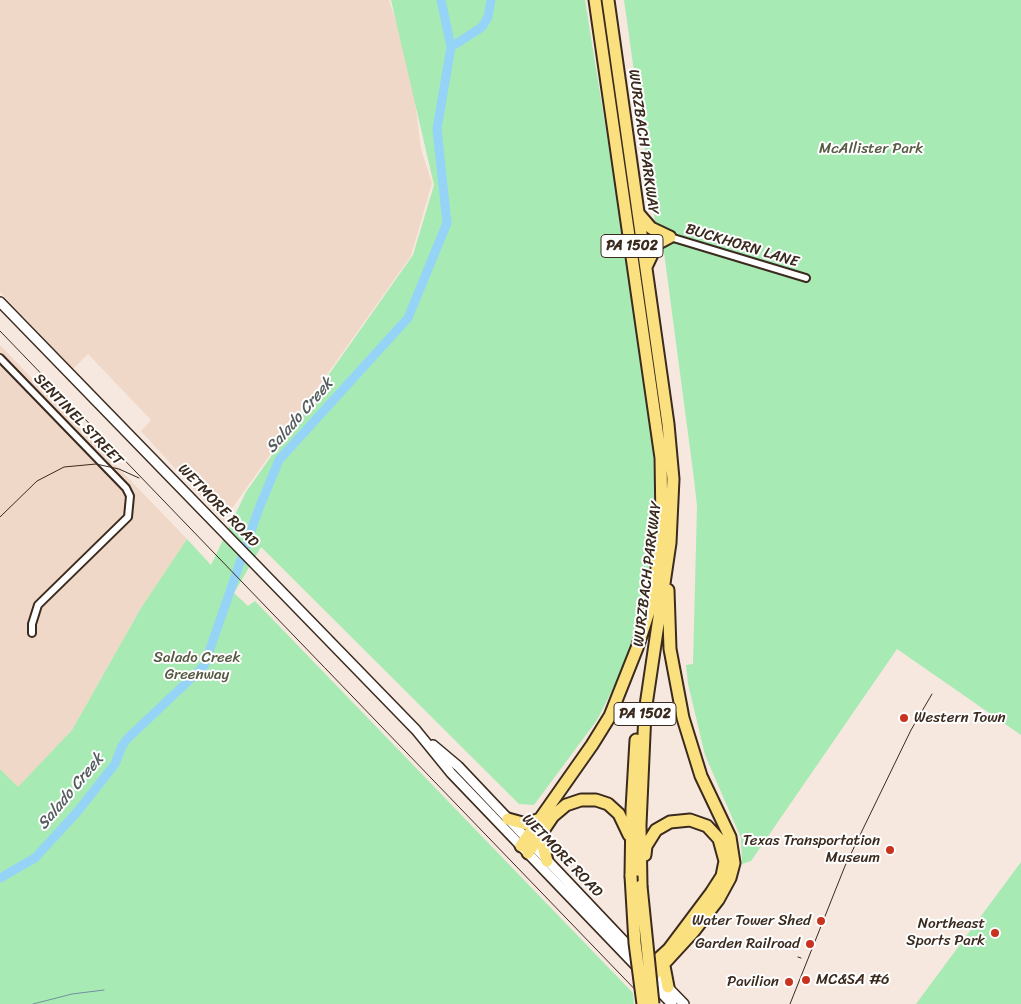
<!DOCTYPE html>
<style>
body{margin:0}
canvas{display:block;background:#f6e8df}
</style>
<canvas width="1021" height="1004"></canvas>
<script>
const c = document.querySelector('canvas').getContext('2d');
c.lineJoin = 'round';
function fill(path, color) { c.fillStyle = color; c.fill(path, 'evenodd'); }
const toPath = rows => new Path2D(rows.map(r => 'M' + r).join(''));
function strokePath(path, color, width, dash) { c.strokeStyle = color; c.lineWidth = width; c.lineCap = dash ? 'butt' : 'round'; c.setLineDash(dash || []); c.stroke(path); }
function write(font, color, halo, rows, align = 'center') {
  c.font = font + ' Sriracha,sans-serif'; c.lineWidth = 4; c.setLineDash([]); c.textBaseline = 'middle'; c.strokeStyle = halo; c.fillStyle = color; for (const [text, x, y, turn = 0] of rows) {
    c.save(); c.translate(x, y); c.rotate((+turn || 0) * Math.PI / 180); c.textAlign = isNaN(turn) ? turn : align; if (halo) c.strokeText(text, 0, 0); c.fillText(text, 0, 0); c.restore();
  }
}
fill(toPath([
 [0,0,389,0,410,63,421,149,432,183,411,256,223,521,141,431,151,420,88,354,73,369,0,292],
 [0,345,187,539,141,608,72,730,18,788,0,769]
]), '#f0d8c8');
fill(toPath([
 [391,0,585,0,629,273,653,445,655,516,644,604,620,675,597,720,534,805,519,804,261,547,234,593,248,606,255,601,633,993,634,1004,0,1004,0,769,18,787,72,730,141,608,187,539,211,565,246,492,413,255,434,185],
 [624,0,1021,0,1021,735,897,649,751,861,742,864,741,838,705,755,688,684,686,665,693,664,697,506,694,479,664,252,659,250],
 [1021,862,1021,1004,916,1004]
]), '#a8eab3');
strokePath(toPath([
 [33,1004,72,994,104,990]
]), '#7190a0', 1);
strokePath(toPath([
 [451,47,482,27,488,17,491,0],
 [0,878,35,858,78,811,115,764,122,746,127,739,204,666,258,511,279,460,408,318,447,223,437,129,451,47,441,0]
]), '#95d4f7', 9);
const street = toPath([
 [670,237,806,278],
 [0,358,126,488,130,496,128,517,38,605,32,624,32,633]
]);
const secondary = toPath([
 [0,302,416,730,451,773,639,969],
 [433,745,458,766,638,956],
 [650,969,684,1004],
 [650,981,672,1004]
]);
const highway = toPath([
 [595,0,661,458,662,523,653,603],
 [608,0,668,424,673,479,670,543,645,712,640,825,641,886],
 [638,213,651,228,670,237],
 [646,267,657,244,670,237],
 [508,819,526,824,540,819],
 [542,832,543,846,547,861],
 [521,846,592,745,610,716,637,648,654,596],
 [528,853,553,816,566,805,581,800,596,800,608,804,619,814,629,835],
 [631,876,632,809,636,740],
 [664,966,668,987],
 [643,973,669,949,711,893,722,876,725,861,719,839,707,826,690,820,670,822,656,830,646,846,645,855],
 [649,980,694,931,718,900,730,878,734,863,730,837,701,776,683,718,670,649,668,590]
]);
strokePath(street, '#3b2a1e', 10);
strokePath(secondary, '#3b2a1e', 12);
strokePath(highway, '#3b2a1e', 15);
strokePath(street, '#fff', 6);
strokePath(secondary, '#fff', 9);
strokePath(highway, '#fbe080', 11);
strokePath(toPath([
 [0,331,649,1004],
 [0,517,37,481,64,467,96,464,119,469,139,478],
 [798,957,801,958],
 [790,1004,845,866,911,730,932,694]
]), '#3b2a1e', 1);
const highwayBridge = toPath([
 [631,876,635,943,643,1004],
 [641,886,653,1004]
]);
strokePath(highwayBridge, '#3b2a1e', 15, []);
strokePath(highwayBridge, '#fbe080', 11);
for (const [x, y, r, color] of [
 [904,718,5,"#c8321e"],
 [890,850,5,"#c8321e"],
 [821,921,5,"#c8321e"],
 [995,933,5,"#c8321e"],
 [810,944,5,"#c8321e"],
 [806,980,5,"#c8321e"],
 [789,982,5,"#c8321e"]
]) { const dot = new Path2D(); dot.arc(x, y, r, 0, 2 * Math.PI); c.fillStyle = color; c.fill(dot); strokePath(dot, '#fff', 2); }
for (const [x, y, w] of [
 [632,246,62],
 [645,714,62]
]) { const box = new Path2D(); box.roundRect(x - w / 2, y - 11.5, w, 23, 4); c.fillStyle = '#fff'; c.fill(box); strokePath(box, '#3b2a1e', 1); }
write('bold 14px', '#3b2a1e', null, [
 ["PA 1502",632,246],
 ["PA 1502",645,714]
]);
write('15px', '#3b2a1e', '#fff', [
 ["WURZBACH PARKWAY",643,142,82],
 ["BUCKHORN LANE",742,246,17],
 ["SENTINEL STREET",78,420,46],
 ["WETMORE ROAD",218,506,46],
 ["WURZBACH PARKWAY",648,574,-83],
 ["WETMORE ROAD",562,856,46]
]);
write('15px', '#565a43', '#fff', [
 ["McAllister Park",871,149],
 ["Salado Creek",197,658],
 ["Greenway",197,675]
]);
write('15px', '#3b2a1e', '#fff', [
 ["Western Town",914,718,"left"],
 ["Texas Transportation",880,841],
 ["Museum",880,858],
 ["Water Tower Shed",811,921],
 ["Northeast",985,924],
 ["Sports Park",985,941],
 ["Garden Railroad",800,944],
 ["MC&SA #6",816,980,"left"],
 ["Pavilion",779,982]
], 'right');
write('italic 16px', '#565d5f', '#fff', [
 ["Salado Creek",300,416,-49],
 ["Salado Creek",71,792,-50]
]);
</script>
